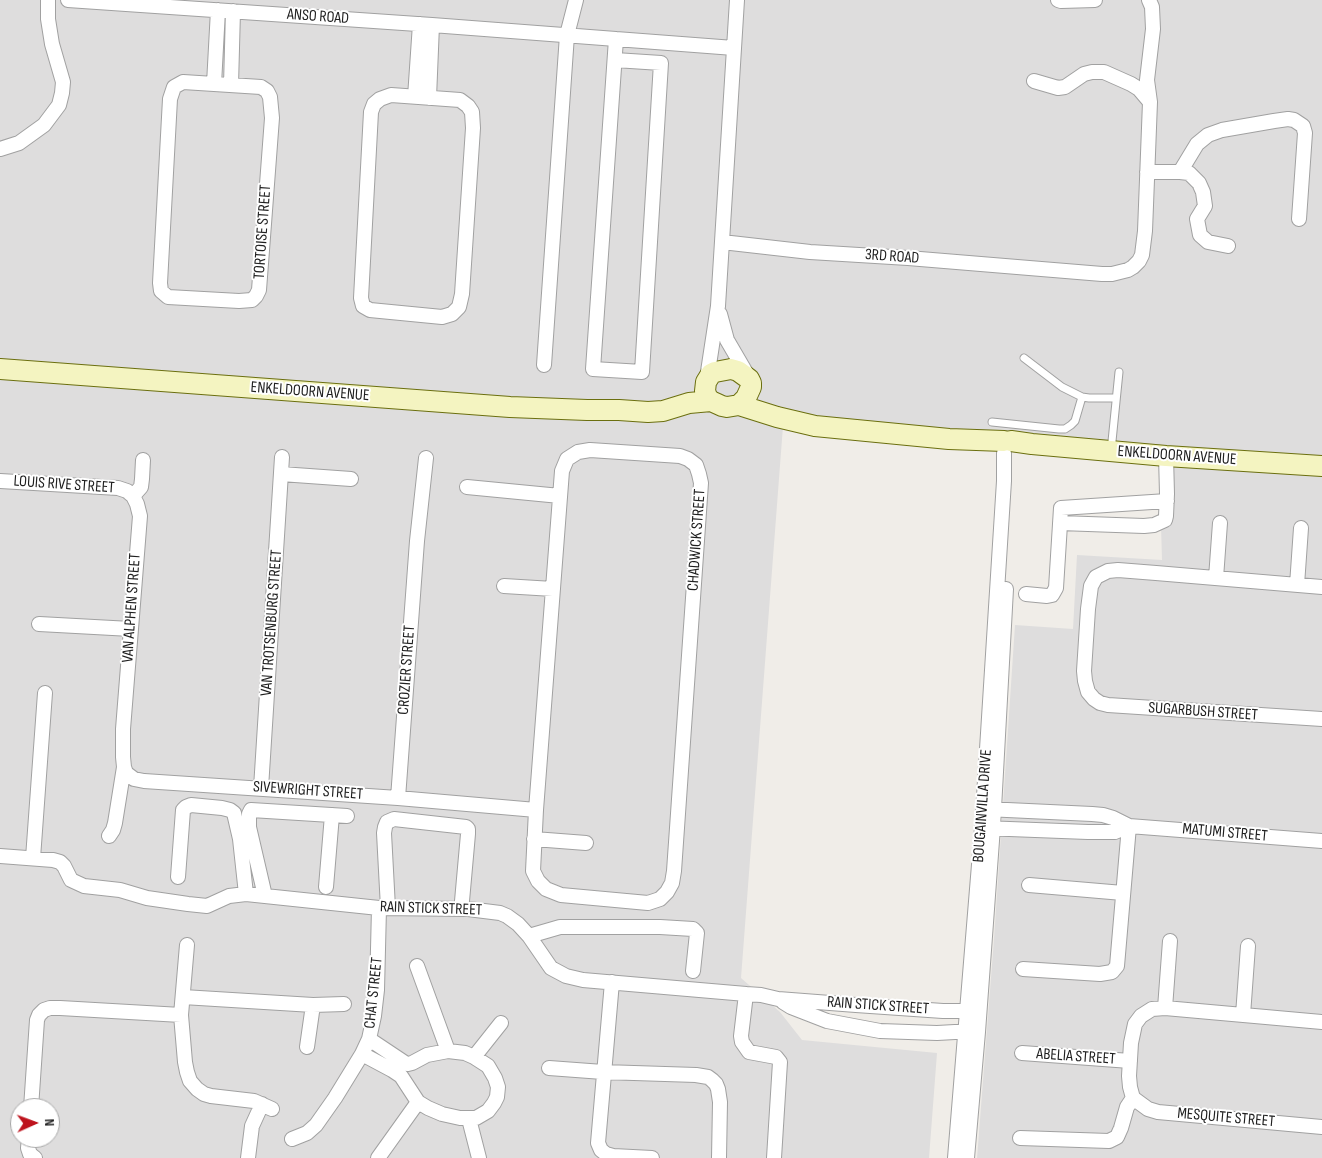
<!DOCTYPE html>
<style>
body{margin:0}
#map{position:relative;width:1322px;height:1158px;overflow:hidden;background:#f0ede8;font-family:"Sofia Sans Condensed",sans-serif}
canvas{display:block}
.north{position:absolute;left:10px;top:1098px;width:50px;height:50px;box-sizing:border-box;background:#fff;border:1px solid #a6a6a6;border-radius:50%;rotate:88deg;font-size:14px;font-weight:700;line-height:20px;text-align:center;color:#202020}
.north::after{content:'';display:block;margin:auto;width:18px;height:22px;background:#be131d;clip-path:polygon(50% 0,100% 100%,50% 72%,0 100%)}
</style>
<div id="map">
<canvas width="1322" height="1158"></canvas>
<div class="north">N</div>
</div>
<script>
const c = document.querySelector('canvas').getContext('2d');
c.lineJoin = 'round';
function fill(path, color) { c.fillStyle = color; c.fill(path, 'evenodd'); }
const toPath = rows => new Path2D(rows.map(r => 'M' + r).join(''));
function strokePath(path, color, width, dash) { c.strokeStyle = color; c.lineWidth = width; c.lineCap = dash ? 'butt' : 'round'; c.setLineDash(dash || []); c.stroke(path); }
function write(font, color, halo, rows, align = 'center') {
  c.font = font + ' "Sofia Sans Condensed",sans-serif'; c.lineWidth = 4; c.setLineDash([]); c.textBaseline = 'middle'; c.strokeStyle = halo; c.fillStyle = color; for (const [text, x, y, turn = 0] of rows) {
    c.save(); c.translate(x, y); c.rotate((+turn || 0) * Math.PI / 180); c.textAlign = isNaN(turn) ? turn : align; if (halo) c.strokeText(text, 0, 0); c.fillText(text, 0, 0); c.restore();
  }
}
fill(toPath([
 [0,0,1322,0,1322,1158,977,1158,994,939,1015,625,1073,629,1077,555,1162,560,1159,453,783,426,741,978,780,1012,802,1040,937,1053,929,1158,0,1158],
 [20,1108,50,1108,50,1138,20,1138]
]), '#dedddd');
const lane = toPath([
 [1024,358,1062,387,1082,397,1089,398,1116,398],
 [992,422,1059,429,1065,429,1071,425,1075,421,1082,397],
 [1111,451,1119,372]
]);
const street = toPath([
 [68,0,432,25,734,48],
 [1058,0,1061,1,1095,0],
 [615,60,661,63,642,372,593,369,616,39],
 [1034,81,1058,88,1065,87,1084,74,1092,72,1104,72,1131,84,1139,89,1150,102],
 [183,82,261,87,267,91,270,97,272,118,259,290,256,296,252,300,239,301,168,297,161,291,160,283,170,99,174,87,183,82],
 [214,84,218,10],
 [231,85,233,11],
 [391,95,460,100,468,106,472,112,473,128,462,294,459,307,452,314,442,317,370,310,363,306,361,298,371,112,374,104,380,99,391,95],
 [415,97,420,24],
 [429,98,432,25],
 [0,149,19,143,44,125,59,105,62,93,63,82,52,44,48,19,48,0],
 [1147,172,1180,172,1189,173,1199,183,1203,192,1205,206,1197,219,1200,235,1208,242,1228,246],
 [1180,172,1197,144,1208,135,1222,130,1274,121,1288,119,1294,120,1303,126,1305,133,1299,219],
 [722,242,810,252,908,258,1102,274,1112,274,1128,270,1133,267,1139,261,1142,255,1145,231,1150,102,1147,80,1153,29,1152,7,1149,0],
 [720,314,727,340,748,376],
 [544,365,567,35,576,0],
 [707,378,718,306,737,0],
 [590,450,680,456,688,459,696,465,699,474,701,483,674,871,672,883,667,892,660,899,648,903,561,895,546,889,538,881,533,871,536,810,562,471,567,459,578,452,590,450],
 [281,474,351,479],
 [0,481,118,488,127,491,133,496,137,504,140,516,123,729,123,757,124,767,126,773,134,779,144,781,398,798,536,810],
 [467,487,560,496],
 [133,496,141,487,142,479,143,460],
 [1060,523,1144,526,1154,525,1165,520,1166,516,1167,494,1166,456],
 [1216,578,1220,523],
 [1297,585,1301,528],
 [504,586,553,589],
 [1322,587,1156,573,1118,570,1108,571,1096,577,1091,586,1088,609,1084,671,1085,681,1088,692,1094,699,1100,703,1108,705,1322,719],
 [1026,594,1047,596,1052,595,1056,588,1061,508,1167,501],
 [39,624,131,629],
 [261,788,282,457],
 [398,798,417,541,426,458],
 [986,809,1092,814,1103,815,1113,818,1129,826,1322,841],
 [983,828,1088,832,1115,832,1129,826],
 [109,836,113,830,115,823,124,767],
 [534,839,586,843],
 [0,856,53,860,60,862,64,866,71,880,84,886,120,890,147,898,188,904,207,906,229,896,246,894,379,908,468,909,500,913,507,916,518,924,529,936,551,968,566,976,583,980,746,994,761,995,778,999,856,1005,943,1011,979,1011],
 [33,858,45,693],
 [178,877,183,810,186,807,191,805,222,808,230,810,234,813,240,839,246,894],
 [1029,885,1123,893],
 [326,887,332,815],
 [265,896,249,827,249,814,251,810,347,816],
 [388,908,384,833,385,827,387,822,394,819,466,827,468,829,468,834,462,901],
 [529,936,560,927,660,927,693,929,697,933,693,971],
 [187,945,181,1015,185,1062,187,1072,190,1081,197,1089,204,1094,211,1096,254,1101,272,1109],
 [417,966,448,1051],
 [1023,969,1100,974,1112,972,1117,966,1129,826],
 [612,982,598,1143,601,1150,606,1154,613,1156,652,1158],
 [746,994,741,1036,742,1042,749,1052,776,1057,780,1062,774,1158],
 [183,997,313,1005,344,1004],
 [783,1002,791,1007,827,1021,880,1031,937,1033,973,1031],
 [1165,1008,1170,941],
 [1243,1015,1248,946],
 [1322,1022,1165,1008,1152,1009,1141,1016,1135,1024,1131,1043,1129,1076,1130,1087,1133,1098,1148,1109,1158,1112,1322,1127],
 [307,1047,313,1005],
 [1022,1053,1130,1061],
 [362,1054,392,1070,401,1076,418,1102,428,1108,442,1114,460,1118,476,1118,488,1111,494,1103,497,1097,498,1087,495,1078,488,1066,474,1057,465,1053,448,1051,427,1055,412,1063,408,1064,405,1063,369,1039],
 [474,1057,501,1023],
 [549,1068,603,1072,696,1075,708,1077,712,1080,716,1084,718,1089,720,1102,719,1158],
 [31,1108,37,1020,39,1015,44,1010,50,1008,60,1008,181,1015],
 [469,1119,479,1158],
 [29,1138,28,1148,30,1154,35,1158],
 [1020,1138,1109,1141,1117,1137,1121,1128,1127,1107,1133,1098],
 [292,1139,307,1133,316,1125,335,1098,362,1054,369,1039,374,1016,377,990,379,908],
 [248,1158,252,1126,262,1104],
 [378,1158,418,1102],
 [955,1158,982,828,1004,481,1004,453],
 [967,1158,978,1032,993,827,1006,589]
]);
const secondary = toPath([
 [0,369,510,407,587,410,619,410,648,412,663,411,689,403,711,401],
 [731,369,738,371,749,379,751,383,751,387,746,398,739,405,727,407,722,406,711,401,707,397,705,391,706,382,711,374,715,372,731,369],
 [739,405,777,417,815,426,949,439,1004,441],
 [1011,441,1032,444,1166,456,1322,466]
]);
strokePath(lane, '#a1a1a1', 9);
strokePath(street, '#a1a1a1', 16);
strokePath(secondary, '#6b6f0f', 22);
strokePath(lane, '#fff', 7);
strokePath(street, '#fff', 14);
strokePath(secondary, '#f4f4c1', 20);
write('16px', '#202020', '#fff', [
 ["ANSO ROAD",318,17,4],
 ["TORTOISE STREET",263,232,-86],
 ["3RD ROAD",892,257,4],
 ["ENKELDOORN AVENUE",310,392,4],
 ["ENKELDOORN AVENUE",1177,456,4],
 ["LOUIS RIVE STREET",64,485,4],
 ["CHADWICK STREET",697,540,-86],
 ["VAN ALPHEN STREET",132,608,-86],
 ["VAN TROTSENBURG STREET",272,623,-86],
 ["CROZIER STREET",407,670,-86],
 ["SUGARBUSH STREET",1203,712,4],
 ["SIVEWRIGHT STREET",308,791,4],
 ["BOUGAINVILLA DRIVE",983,806,-86],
 ["MATUMI STREET",1225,833,5],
 ["RAIN STICK STREET",431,909,2],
 ["CHAT STREET",374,993,-84],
 ["RAIN STICK STREET",878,1006,4],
 ["ABELIA STREET",1076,1057,4],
 ["MESQUITE STREET",1226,1118,5]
]);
</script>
